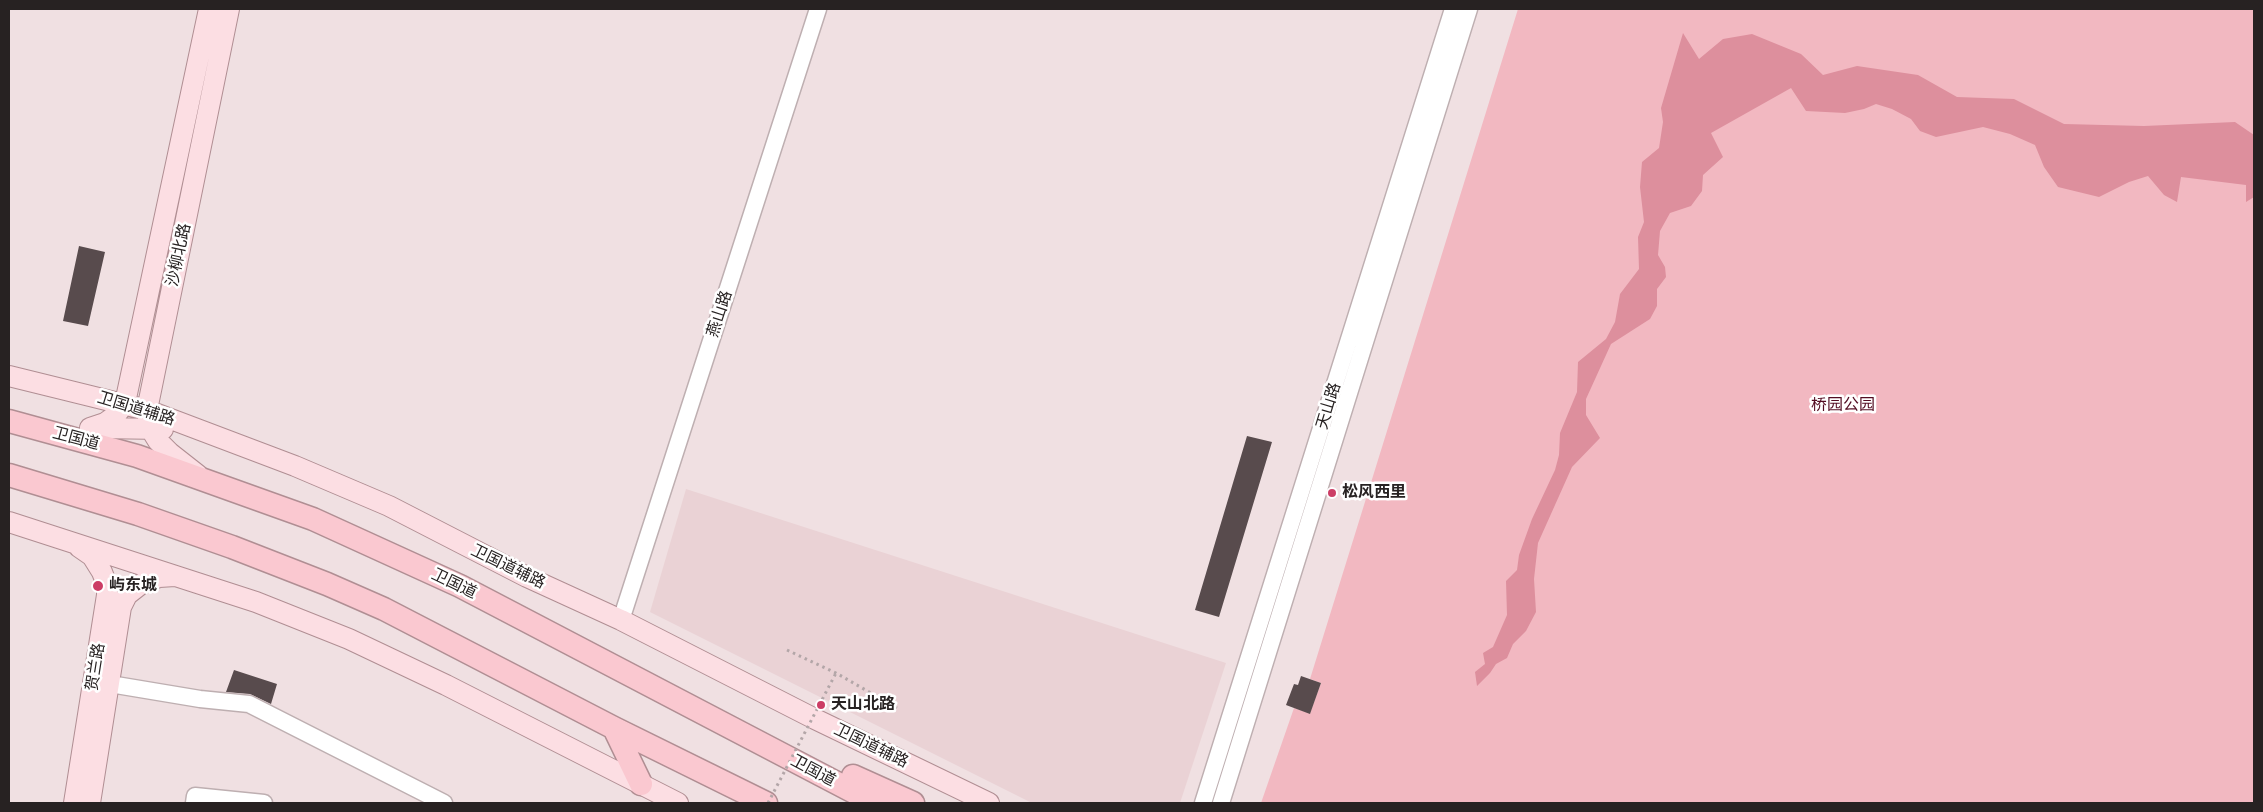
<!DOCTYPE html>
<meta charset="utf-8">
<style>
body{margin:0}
#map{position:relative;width:2263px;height:812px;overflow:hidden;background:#f0e0e2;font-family:Arial,sans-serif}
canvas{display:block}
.frame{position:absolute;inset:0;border:10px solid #272222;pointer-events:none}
</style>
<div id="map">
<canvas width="2263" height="812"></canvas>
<div class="frame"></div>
</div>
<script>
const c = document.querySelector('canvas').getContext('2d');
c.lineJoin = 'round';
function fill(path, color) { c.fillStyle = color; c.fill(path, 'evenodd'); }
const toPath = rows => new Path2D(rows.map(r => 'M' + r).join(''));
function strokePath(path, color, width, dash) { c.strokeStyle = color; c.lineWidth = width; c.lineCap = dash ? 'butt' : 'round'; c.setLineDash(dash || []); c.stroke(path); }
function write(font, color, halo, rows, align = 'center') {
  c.font = font + ' Arial,"Noto Sans SC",sans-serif'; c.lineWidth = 5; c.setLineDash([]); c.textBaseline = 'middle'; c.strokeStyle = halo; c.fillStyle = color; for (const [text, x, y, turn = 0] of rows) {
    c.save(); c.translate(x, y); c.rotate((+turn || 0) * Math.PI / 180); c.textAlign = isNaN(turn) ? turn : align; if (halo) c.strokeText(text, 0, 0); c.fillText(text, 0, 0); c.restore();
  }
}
fill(toPath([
 [686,489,1226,663,1180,803,1032,803,650,612]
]), '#ead2d5');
fill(toPath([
 [1518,9,2254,9,2254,801,2251,803,1261,803,1294,708,1310,713,1321,683,1310,679]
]), '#f2b8c1');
fill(toPath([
 [1683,33,1699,59,1723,39,1752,34,1801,54,1823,75,1857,66,1918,75,1957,97,2014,99,2064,124,2144,126,2235,122,2254,135,2254,197,2246,202,2246,185,2181,177,2177,202,2164,195,2148,176,2129,182,2099,197,2058,187,2044,167,2035,145,2010,134,1983,127,1936,137,1920,131,1911,119,1892,109,1876,104,1864,109,1845,113,1806,111,1791,88,1711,133,1723,157,1703,175,1702,191,1691,206,1670,213,1660,231,1658,255,1665,267,1666,277,1657,289,1657,306,1650,319,1611,344,1586,399,1586,415,1600,438,1572,467,1538,543,1534,579,1536,612,1526,631,1513,644,1507,658,1496,664,1490,673,1477,686,1475,672,1485,664,1483,653,1493,647,1507,615,1506,581,1517,570,1519,555,1532,519,1555,470,1559,455,1560,433,1577,392,1578,362,1606,339,1615,322,1620,294,1639,269,1638,237,1644,222,1640,187,1642,162,1659,148,1663,122,1661,108]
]), '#dd8f9d');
fill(toPath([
 [79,246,105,252,88,326,63,321],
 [1247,436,1272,442,1219,617,1195,610],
 [234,670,277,684,271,704,250,694,226,692],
 [1301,676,1321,683,1310,714,1286,705,1294,684,1298,685]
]), '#584b4d');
const minor = toPath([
 [621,620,818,9],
 [98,682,200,699,249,704,444,803],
 [194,803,195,796,264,803],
 [1203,803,1453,9],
 [1221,803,1469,9]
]);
const major = toPath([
 [9,376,147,410,295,466,389,506,527,577,621,620,815,719,989,803],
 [90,428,105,423,115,416,125,403,209,9],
 [97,428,163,429],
 [198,475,170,453,158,441,150,428,147,410,229,9],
 [9,522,256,602,349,639,446,685,678,803],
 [74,803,107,595,107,585,102,572,92,556,79,547],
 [90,803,121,607,127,595,141,584,159,577,175,576]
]);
const highway = toPath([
 [9,421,137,456,313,519,460,586,875,803],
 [9,475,138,514,232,547,327,584,384,609,614,728,766,803],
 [614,728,641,784],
 [853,776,913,803]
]);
strokePath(minor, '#beafb1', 19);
strokePath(major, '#b08e93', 22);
strokePath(highway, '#b08e93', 25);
strokePath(toPath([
 [787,650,836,673,897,708]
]), '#b3a6a8', 3, [2.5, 4]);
strokePath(minor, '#fff', 16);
strokePath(major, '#fcdee3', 20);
strokePath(highway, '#fac8d0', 22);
strokePath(toPath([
 [768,803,836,673]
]), '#b3a6a8', 3, [2.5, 4]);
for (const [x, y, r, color] of [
 [1332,493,5,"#cc3e66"],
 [98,586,6,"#cc3e66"],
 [821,705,5,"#cc3e66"]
]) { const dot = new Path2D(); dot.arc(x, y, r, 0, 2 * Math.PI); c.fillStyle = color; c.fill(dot); strokePath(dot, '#fff', 2); }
write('16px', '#272222', '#fff', [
 ["沙柳北路",179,255,-78],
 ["燕山路",720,314,-72],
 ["天山路",1329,406,-73],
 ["卫国道辅路",136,409,17],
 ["卫国道",76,439,15],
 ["卫国道辅路",508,567,26],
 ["卫国道",454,584,26],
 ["贺兰路",96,667,-81],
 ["卫国道辅路",871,746,26],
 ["卫国道",813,771,28]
]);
write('16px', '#530c22', '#fff', [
 ["桥园公园",1843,406]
]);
write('bold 16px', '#272222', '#fff', [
 ["松风西里",1342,493],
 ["屿东城",109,586],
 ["天山北路",831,705]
], 'left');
</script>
